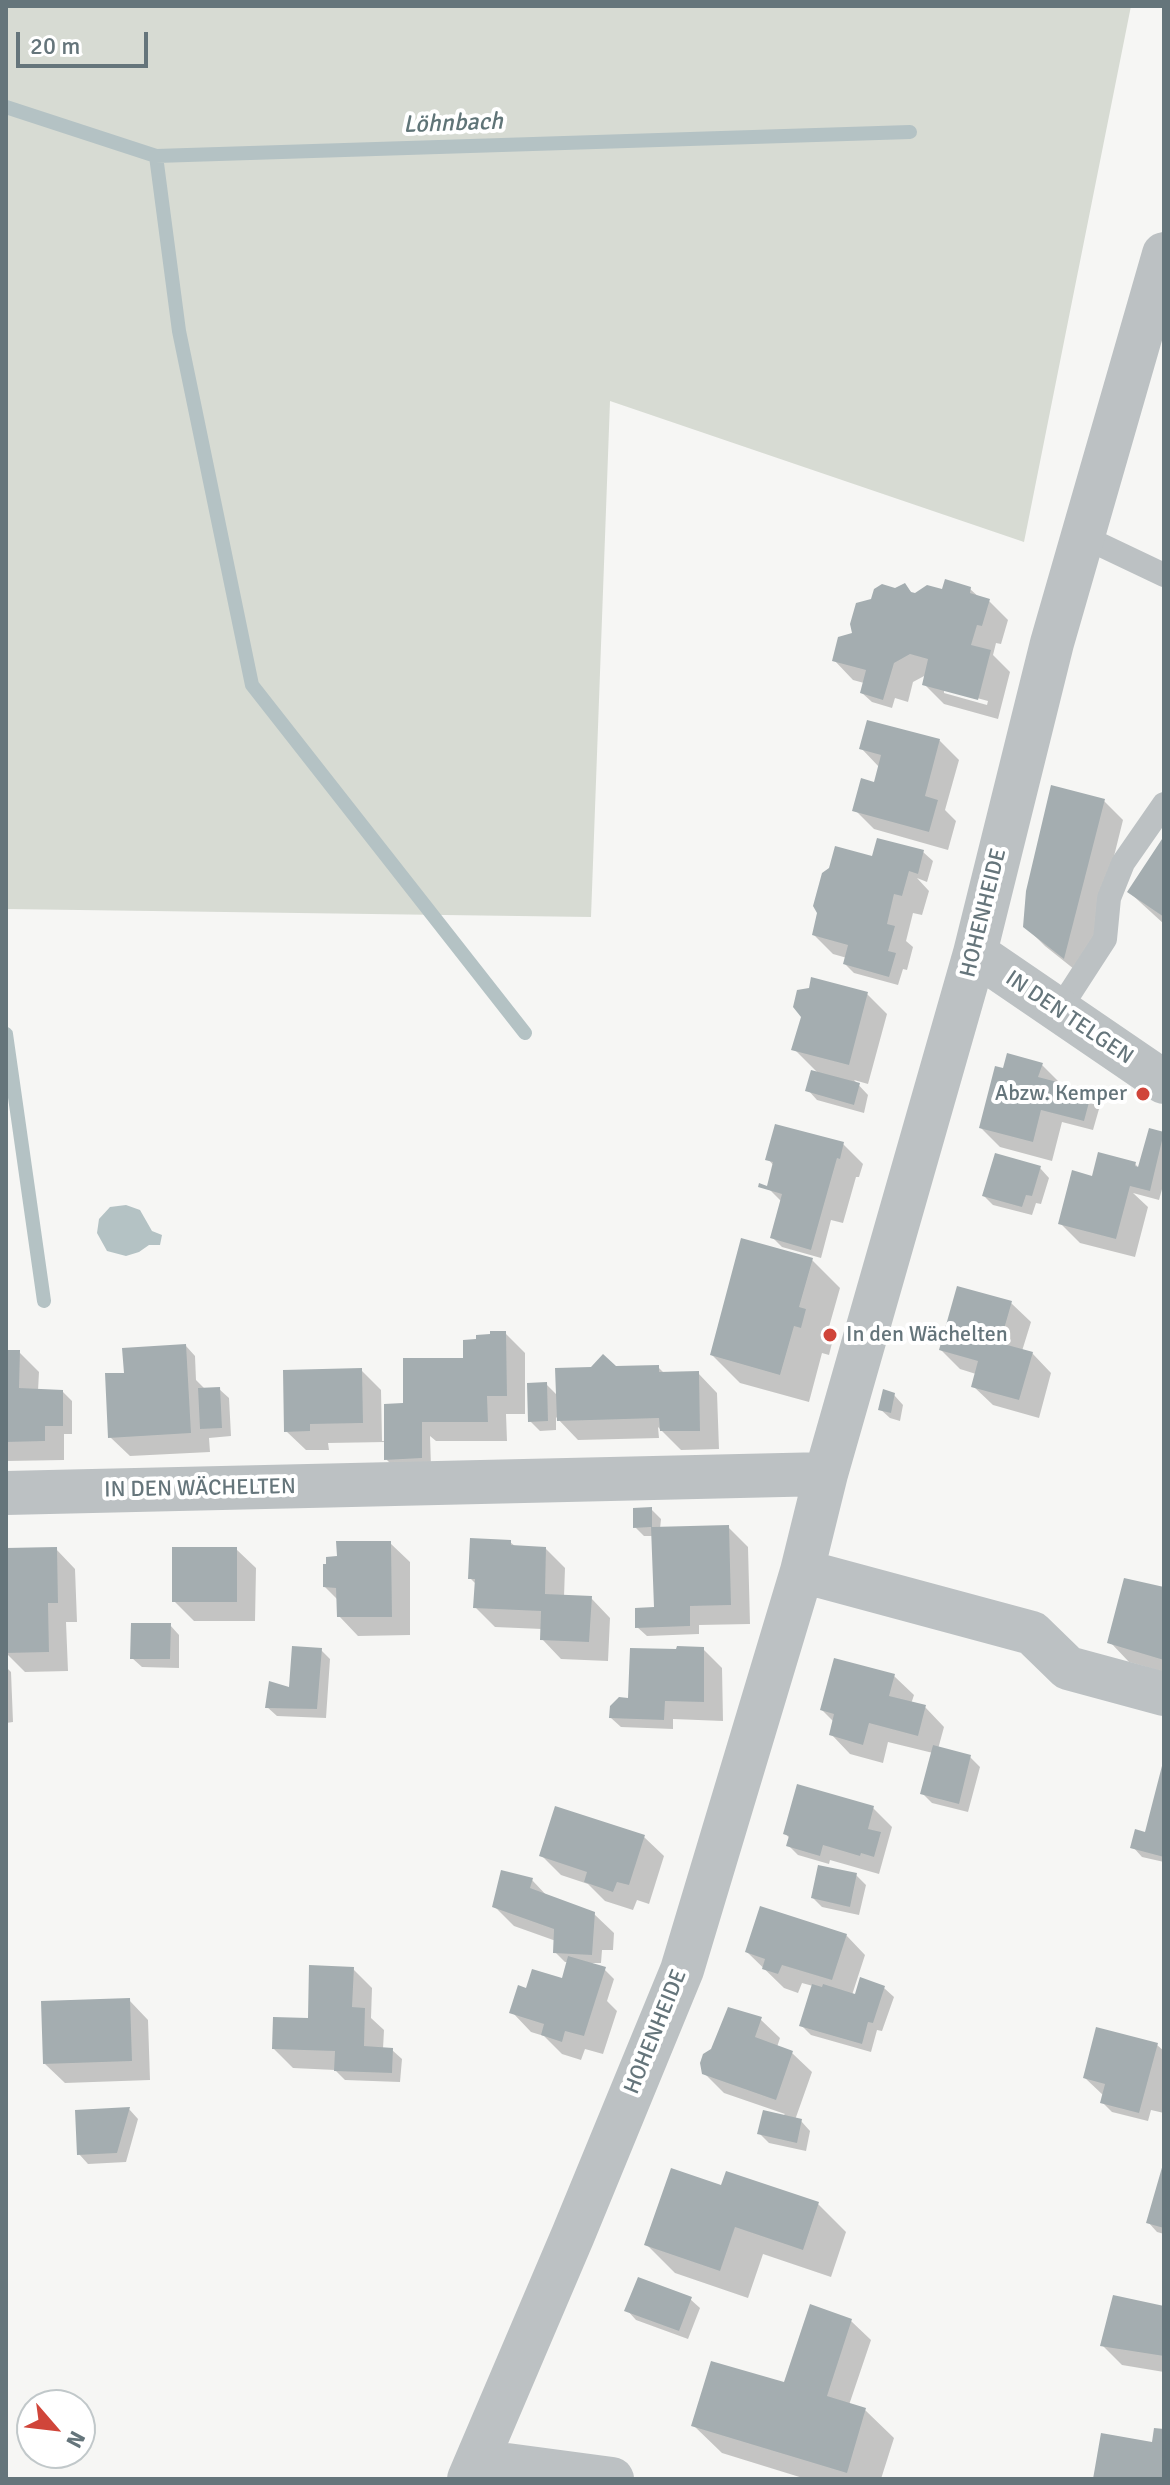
<!DOCTYPE html>
<meta charset="utf-8">
<style>
body{margin:0}
#map{position:relative;width:1170px;height:2485px;overflow:hidden;background:#f6f6f4;font-family:Signika,sans-serif}
canvas{display:block}
.frame{position:absolute;inset:0;border:8px solid #65757b;pointer-events:none}
.north{position:absolute;left:16px;top:2389px;width:80px;height:80px;box-sizing:border-box;background:#fff;border:2px solid #c1c8ca;border-radius:50%;rotate:118deg;font-size:22px;font-weight:700;line-height:32px;text-align:center;color:#65757b}
.north::after{content:'';display:block;margin:auto;width:28px;height:36px;background:#d0453a;clip-path:polygon(50% 0,100% 100%,50% 72%,0 100%)}
.scale{position:absolute;left:16px;top:32px;width:132px;height:36px;box-sizing:border-box;border:4px solid #65757b;border-top:0;padding-left:10px;font-size:24px;line-height:28px;white-space:nowrap;color:#65757b;-webkit-text-stroke:6px #fff;paint-order:stroke}
</style>
<div id="map">
<canvas width="1170" height="2485"></canvas>
<div class="frame"></div>
<div class="north">N</div>
<div class="scale">20 m</div>
</div>
<script>
const c = document.querySelector('canvas').getContext('2d');
c.lineJoin = 'round';
function fill(path, color) { c.fillStyle = color; c.fill(path, 'evenodd'); }
const toPath = rows => new Path2D(rows.map(r => 'M' + r).join(''));
function strokePath(path, color, width, dash) { c.strokeStyle = color; c.lineWidth = width; c.lineCap = dash ? 'butt' : 'round'; c.setLineDash(dash || []); c.stroke(path); }
function write(font, color, halo, rows, align = 'center') {
  c.font = font + ' Signika,sans-serif'; c.lineWidth = 8; c.setLineDash([]); c.textBaseline = 'middle'; c.strokeStyle = halo; c.fillStyle = color; for (const [text, x, y, turn = 0] of rows) {
    c.save(); c.translate(x, y); c.rotate((+turn || 0) * Math.PI / 180); c.textAlign = isNaN(turn) ? turn : align; if (halo) c.strokeText(text, 0, 0); c.fillText(text, 0, 0); c.restore();
  }
}
fill(toPath([
 [6,6,1131,6,1024,542,610,401,591,917,6,909]
]), '#d7dbd3');
fill(toPath([
 [126,1205,140,1210,152,1231,162,1235,160,1245,149,1245,139,1252,126,1256,107,1251,97,1233,99,1219,110,1207]
]), '#b4c2c4');
fill(toPath([
 [904,585,915,596,970,589,980,598,989,601,1008,620,1001,644,996,643,993,655,1010,672,998,719,944,704,924,684,926,675,913,682,908,702,895,698,892,708,872,702,862,693,864,683,853,680,834,660,896,590],
 [944,689,988,701,987,705,944,693],
 [939,740,959,760,945,810,956,821,948,850,874,829,855,810,876,785,880,768,861,748],
 [1104,801,1123,820,1084,977,1045,946,1025,926],
 [1164,839,1164,924,1129,892],
 [923,852,933,861,927,882,917,878,929,891,922,915,913,913,906,941,913,947,907,970,903,969,898,985,854,973,845,964,847,958,833,954,814,935,881,862],
 [813,979,867,994,887,1014,868,1084,854,1080,868,1095,864,1113,817,1100,808,1090,819,1074,794,1049],
 [1042,1065,1061,1084,1091,1093,1101,1102,1093,1130,1062,1122,1052,1161,1000,1147,981,1128,1004,1070],
 [1150,1131,1164,1134,1164,1182,1159,1200,1133,1193,1148,1207,1135,1257,1080,1243,1060,1223,1135,1164,1140,1169],
 [843,1144,863,1164,859,1177,856,1177,843,1223,831,1220,821,1258,782,1247,772,1237,782,1202,769,1189,774,1166,768,1159],
 [1040,1168,1049,1178,1041,1204,1036,1203,1032,1215,993,1205,984,1196],
 [812,1260,840,1288,827,1334,833,1339,829,1355,822,1353,809,1402,740,1383,712,1355],
 [1011,1303,1031,1322,1022,1351,1032,1353,1051,1373,1039,1418,993,1405,973,1386,976,1374,960,1369,941,1350],
 [505,1333,525,1353,525,1414,506,1414,507,1441,436,1441,430,1436,431,1467,395,1468,386,1459,386,1442,328,1443,329,1450,306,1450,286,1431,361,1370,381,1390,382,1441,386,1441,402,1405],
 [186,1346,195,1356,196,1380,206,1390,219,1389,229,1398,231,1436,209,1438,210,1452,130,1456,110,1437,126,1375],
 [6,1352,19,1352,39,1372,38,1391,63,1392,72,1401,72,1434,64,1434,64,1460,6,1461],
 [658,1367,665,1374,698,1373,717,1393,719,1449,681,1450,658,1427,659,1438,578,1440,556,1417,556,1430,540,1431,530,1421,546,1384,558,1396,615,1368],
 [894,1395,903,1405,900,1421,890,1418,880,1409],
 [651,1509,661,1519,660,1529,728,1527,748,1547,750,1624,699,1625,699,1634,647,1636,637,1627,659,1609,654,1536,644,1536,635,1527],
 [510,1542,516,1547,546,1549,565,1568,564,1597,591,1598,610,1618,608,1661,561,1659,542,1639,542,1629,495,1627,475,1607,476,1584,470,1578],
 [390,1543,410,1562,410,1635,358,1636,339,1616,338,1600,325,1587],
 [56,1549,75,1569,77,1622,66,1622,68,1671,25,1672,6,1653,6,1550],
 [236,1549,256,1568,255,1621,194,1621,174,1601],
 [1164,1591,1164,1672,1129,1662,1110,1642],
 [170,1625,179,1635,179,1668,142,1667,132,1658],
 [703,1649,722,1668,723,1721,673,1719,673,1729,621,1727,611,1718,630,1700],
 [321,1650,330,1659,326,1718,277,1716,267,1707,291,1690],
 [6,1667,11,1672,13,1722,6,1723],
 [894,1676,914,1695,911,1704,925,1707,944,1727,938,1749,970,1757,980,1767,968,1812,932,1803,922,1793,933,1753,888,1742,883,1763,850,1754,831,1734,834,1722,822,1710],
 [1164,1767,1164,1862,1142,1857,1133,1847,1151,1835],
 [873,1808,892,1827,879,1874,830,1860,829,1864,798,1855,788,1845,790,1839,785,1833],
 [644,1837,664,1856,649,1904,637,1900,633,1910,605,1901,588,1884,561,1875,541,1855],
 [856,1875,866,1885,859,1915,822,1907,813,1898],
 [532,1880,549,1898,594,1914,614,1933,613,1950,602,1950,601,1963,589,1963,604,1969,614,1979,607,2001,617,2011,603,2054,585,2049,581,2060,562,2054,544,2036,531,2032,512,2012,527,1990,569,1983,569,1962,565,1962,555,1952,556,1941,514,1926,494,1906],
 [846,1935,865,1955,852,1995,856,1997,884,1988,894,1997,882,2031,877,2030,871,2052,811,2035,801,2025,813,1986,802,1983,798,1993,784,1988,747,1952],
 [353,1969,372,1988,371,2018,384,2030,383,2049,392,2050,402,2059,400,2082,345,2080,335,2070,293,2068,274,2049,310,2020],
 [129,2000,148,2020,150,2080,65,2083,45,2064],
 [760,2019,780,2038,777,2047,792,2053,812,2072,795,2120,801,2121,810,2131,806,2151,769,2143,760,2134,785,2114,724,2093,704,2073],
 [1157,2045,1164,2051,1164,2113,1151,2110,1148,2121,1112,2112,1102,2102,1104,2096,1085,2078],
 [129,2109,138,2119,126,2162,88,2164,79,2154],
 [1164,2169,1164,2234,1157,2232,1148,2222],
 [722,2188,818,2204,846,2232,831,2277,763,2254,748,2298,675,2273,647,2245],
 [690,2299,700,2308,688,2339,636,2320,627,2310],
 [1164,2308,1164,2372,1122,2365,1102,2345],
 [851,2321,871,2340,849,2405,865,2410,894,2438,881,2479,806,2479,722,2453,693,2425,792,2387]
]), '#0003');
strokePath(toPath([
 [6,107,156,156,910,132],
 [156,156,179,331,252,685,525,1033],
 [6,1034,44,1301]
]), '#b4c2c4', 14);
fill(toPath([
 [945,579,971,587,970,593,990,599,982,626,977,625,971,645,991,650,978,700,922,685,928,659,910,654,894,663,883,700,860,693,866,670,832,661,838,637,852,633,850,624,856,603,871,599,874,589,882,584,895,588,905,583,911,592,915,593,927,585,942,589],
 [867,720,940,739,925,796,938,800,929,832,852,811,861,778,874,782,881,755,859,749],
 [1051,785,1105,799,1064,959,1023,927,1026,891],
 [1164,836,1164,917,1127,892],
 [877,838,924,850,918,874,909,871,902,896,894,894,887,924,895,926,888,951,896,953,889,977,843,964,848,945,812,935,817,913,813,906,822,873,829,868,835,846,872,856],
 [811,977,868,992,849,1065,791,1050,801,1017,793,1007,797,990,809,988],
 [1007,1053,1043,1063,1038,1077,1092,1091,1084,1121,1041,1110,1033,1142,979,1128,995,1066,1003,1068],
 [811,1070,860,1083,854,1105,805,1091],
 [775,1124,844,1142,840,1159,837,1158,811,1250,770,1238,782,1194,758,1187,759,1183,767,1186,773,1162,765,1160],
 [1149,1128,1164,1132,1150,1191,1130,1186,1116,1239,1058,1224,1072,1170,1092,1176,1098,1152,1136,1162,1135,1166,1138,1167],
 [995,1153,1041,1166,1032,1196,1026,1195,1022,1207,982,1196],
 [741,1238,813,1258,799,1307,806,1309,801,1328,794,1326,780,1375,710,1355],
 [957,1286,1012,1301,1000,1343,1033,1352,1019,1400,971,1387,978,1361,939,1350],
 [490,1331,506,1331,507,1396,487,1396,488,1422,422,1422,422,1458,384,1460,384,1404,403,1403,403,1358,463,1358,463,1340,476,1339,476,1335,490,1334],
 [186,1344,191,1433,108,1438,105,1373,124,1373,122,1348],
 [6,1350,20,1350,19,1388,63,1390,63,1426,45,1426,45,1441,6,1442],
 [603,1354,616,1366,659,1365,659,1372,699,1371,700,1431,660,1431,659,1418,557,1421,555,1368,591,1367],
 [362,1368,363,1423,310,1424,310,1431,284,1432,283,1370],
 [547,1382,548,1421,528,1422,527,1383],
 [220,1387,222,1428,200,1429,198,1388],
 [883,1389,895,1393,891,1413,878,1410],
 [652,1507,652,1527,729,1525,731,1605,690,1606,690,1626,635,1628,635,1608,654,1607,651,1527,633,1528,633,1508],
 [470,1538,511,1540,511,1545,546,1547,545,1594,592,1596,589,1642,540,1640,541,1611,473,1608,475,1579,468,1579],
 [336,1541,391,1541,392,1617,337,1617,336,1588,323,1587,323,1564,326,1564,326,1557,337,1556],
 [57,1547,58,1603,48,1603,49,1652,6,1653,6,1548],
 [172,1547,237,1547,237,1602,172,1602],
 [1124,1578,1164,1587,1164,1660,1107,1643],
 [131,1623,171,1623,170,1659,130,1659],
 [292,1646,322,1648,317,1709,265,1708,269,1681,289,1687],
 [677,1646,704,1647,704,1702,665,1701,664,1720,609,1718,610,1706,619,1697,628,1698,630,1648,676,1649],
 [834,1658,895,1674,889,1696,926,1705,918,1736,869,1723,863,1745,829,1735,834,1714,820,1710],
 [933,1745,971,1755,959,1804,920,1794],
 [1163,1762,1164,1762,1164,1857,1130,1848,1135,1829,1145,1832],
 [797,1784,874,1806,868,1829,881,1832,874,1857,861,1853,860,1856,823,1845,820,1856,786,1846,789,1836,783,1834],
 [555,1806,645,1835,629,1885,617,1882,613,1892,584,1882,587,1872,539,1856],
 [818,1865,857,1873,850,1907,811,1898],
 [501,1870,533,1878,530,1888,595,1912,592,1955,553,1953,554,1929,492,1907],
 [760,1906,847,1934,832,1980,782,1965,778,1974,762,1969,765,1959,745,1952],
 [568,1956,606,1967,584,2036,565,2031,562,2042,541,2035,544,2024,509,2013,518,1985,526,1988,532,1969,562,1978],
 [309,1965,354,1967,352,2007,365,2008,364,2046,393,2048,392,2073,334,2071,335,2051,272,2049,273,2017,308,2018],
 [860,1977,885,1986,873,2023,868,2022,862,2044,799,2026,812,1984,822,1987,823,1984,855,1994],
 [130,1998,132,2061,43,2064,41,2001],
 [728,2007,762,2017,755,2037,793,2051,776,2100,702,2074,700,2063,703,2054,711,2049],
 [1096,2027,1158,2043,1139,2113,1100,2103,1105,2084,1083,2078],
 [130,2107,117,2153,77,2155,75,2110],
 [763,2110,802,2119,797,2143,757,2134],
 [1163,2164,1164,2164,1164,2228,1146,2223],
 [671,2168,721,2185,726,2171,819,2202,803,2250,735,2227,720,2271,644,2245],
 [638,2277,692,2297,679,2331,624,2311],
 [1113,2295,1164,2306,1164,2356,1100,2346],
 [810,2304,852,2319,827,2396,866,2408,847,2473,691,2426,711,2361,784,2382],
 [1154,2428,1164,2429,1164,2479,1093,2479,1101,2433,1152,2442]
]), '#a4adb0');
strokePath(toPath([
 [1082,536,1164,575],
 [1059,1010,1105,939,1109,898,1123,863,1164,804]
]), '#bcc1c3', 24);
strokePath(toPath([
 [975,953,1164,1082],
 [6,1493,826,1474],
 [802,1571,1032,1633,1068,1668,1164,1694],
 [477,2461,612,2479],
 [469,2479,573,2235,682,1970,802,1571,826,1474,975,953,1052,643,1164,254]
]), '#bcc1c3', 44);
for (const [x, y, r, color] of [
 [1143,1094,8,"#d0453a"],
 [830,1335,8,"#d0453a"]
]) { const dot = new Path2D(); dot.arc(x, y, r, 0, 2 * Math.PI); c.fillStyle = color; c.fill(dot); strokePath(dot, '#fff', 3); }
write('22px', '#65757b', '#fff', [
 ["HOHENHEIDE",984,913,-76],
 ["IN DEN TELGEN",1069,1018,34],
 ["IN DEN WÄCHELTEN",200,1489,-1],
 ["HOHENHEIDE",656,2032,-68]
]);
write('22px', '#65757b', '#fff', [
 ["Abzw. Kemper",1127,1094],
 ["In den Wächelten",846,1335,"left"]
], 'right');
write('italic 24px', '#5f7477', '#fff', [
 ["Löhnbach",453,124,-2]
]);
</script>
